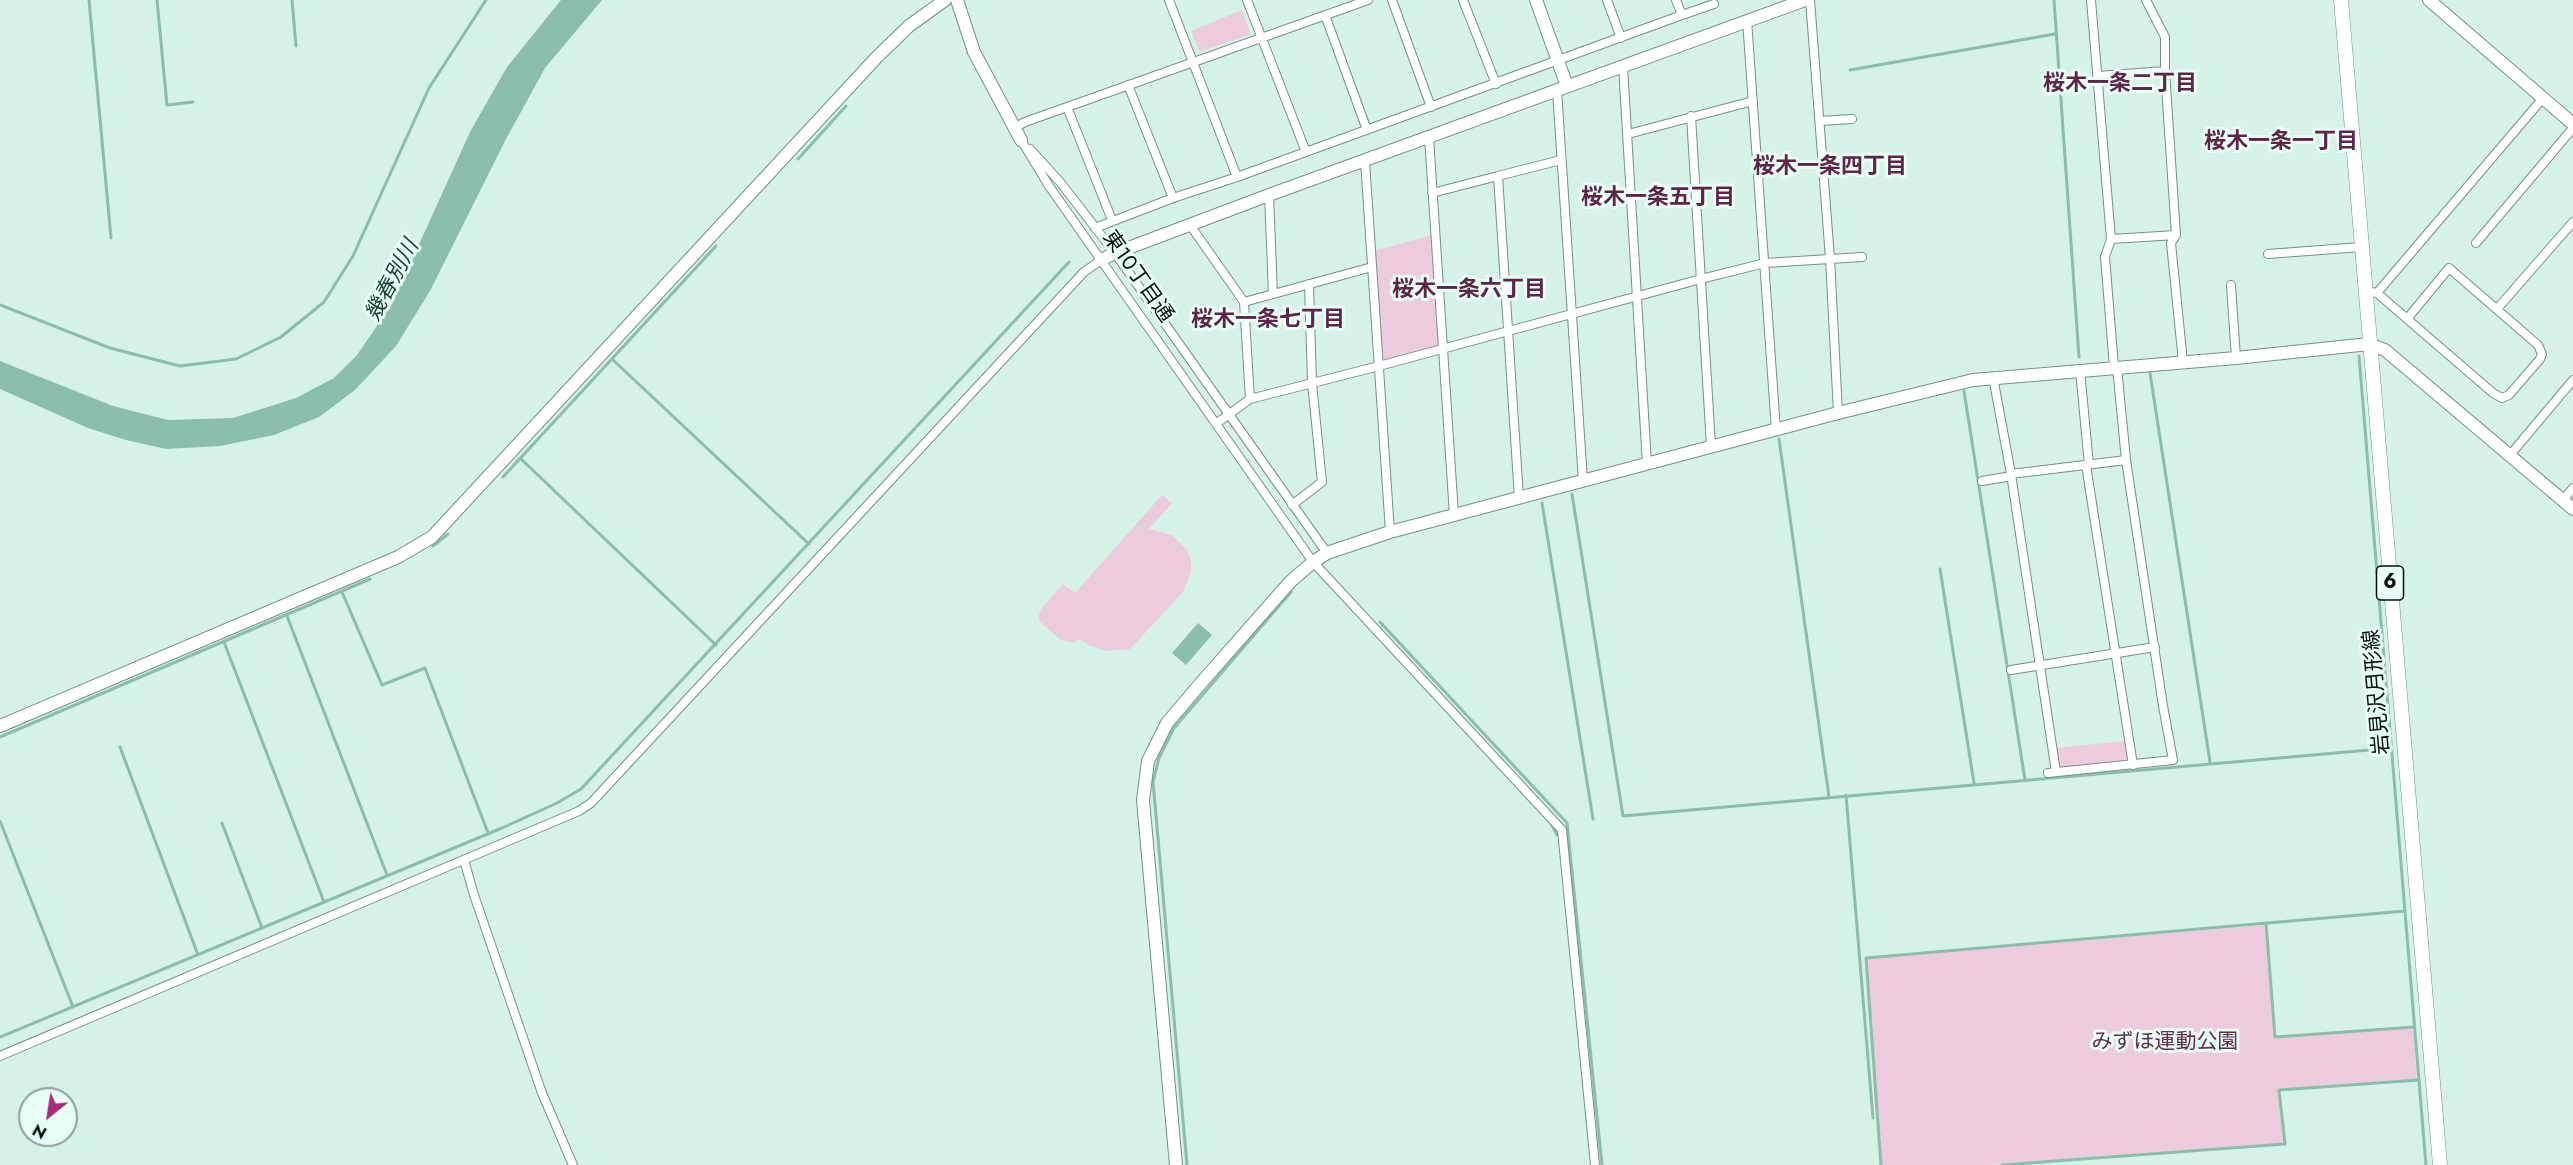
<!DOCTYPE html>
<meta charset="utf-8">
<style>
body{margin:0}
#map{position:relative;width:2573px;height:1165px;overflow:hidden;background:#d6f3e7;font-family:Jost,sans-serif}
canvas{display:block}
.north{position:absolute;left:18px;top:1087px;width:60px;height:60px;box-sizing:border-box;background:#e8fff5;border:2px solid #8d9f97;border-radius:50%;rotate:210deg;font-size:16px;font-weight:700;line-height:24px;text-align:center;color:#050f0b}
.north::after{content:'';display:block;margin:auto;width:21px;height:27px;background:#a72a7c;clip-path:polygon(50% 0,100% 100%,50% 72%,0 100%)}
</style>
<div id="map">
<canvas width="2573" height="1165"></canvas>
<div class="north">N</div>
</div>
<script>
const c = document.querySelector('canvas').getContext('2d');
c.lineJoin = 'round';
function fill(path, color) { c.fillStyle = color; c.fill(path, 'evenodd'); }
const toPath = rows => new Path2D(rows.map(r => 'M' + r).join(''));
function strokePath(path, color, width, dash) { c.strokeStyle = color; c.lineWidth = width; c.lineCap = dash ? 'butt' : 'round'; c.setLineDash(dash || []); c.stroke(path); }
function write(font, color, halo, rows, align = 'center') {
  c.font = font + ' Jost,"Noto Sans JP",sans-serif'; c.lineWidth = 6; c.setLineDash([]); c.textBaseline = 'middle'; c.strokeStyle = halo; c.fillStyle = color; for (const [text, x, y, turn = 0] of rows) {
    c.save(); c.translate(x, y); c.rotate((+turn || 0) * Math.PI / 180); c.textAlign = isNaN(turn) ? turn : align; if (halo) c.strokeText(text, 0, 0); c.fillText(text, 0, 0); c.restore();
  }
}
fill(toPath([
 [1242,10,1251,34,1200,52,1191,31],
 [1435,234,1442,349,1379,366,1371,252],
 [1162,495,1172,503,1149,529,1172,535,1187,550,1191,560,1191,572,1183,592,1130,649,1106,651,1088,645,1080,639,1073,643,1061,640,1040,622,1038,615,1042,608,1063,584,1075,593],
 [2125,741,2127,760,2124,764,2062,770,2058,767,2056,748],
 [2265,925,2276,1037,2413,1028,2417,1079,2280,1089,2285,1143,1987,1165,1882,1165,1866,959]
]), '#edccdd');
fill(toPath([
 [561,0,602,0,545,68,506,139,430,291,396,346,355,390,319,417,274,435,220,446,166,449,126,440,88,428,0,389,0,361,113,406,168,420,233,418,296,398,334,378,357,355,392,304,470,132,507,67],
 [1198,623,1212,635,1186,665,1172,653]
]), '#8bbfab');
strokePath(toPath([
 [89,0,111,238],
 [157,0,167,105,193,102],
 [292,0,296,46],
 [2054,0,2079,357],
 [1850,70,2055,34],
 [798,159,846,106],
 [0,305,110,348,180,366,236,359,281,337,324,302,353,256,429,88,486,0],
 [2359,356,2426,1165],
 [612,359,809,544],
 [2150,373,2210,762],
 [1964,391,2025,780],
 [1779,439,1829,797],
 [520,458,716,645],
 [503,477,716,246],
 [1572,494,1623,816,2392,748],
 [1542,503,1593,819],
 [433,546,448,534],
 [1940,569,1974,783],
 [342,592,382,685,425,668,488,833],
 [287,616,387,875],
 [1380,622,1567,823,1602,1165],
 [224,642,324,902],
 [0,737,370,579],
 [120,747,198,955],
 [1846,795,1873,1118],
 [0,821,73,1007],
 [222,823,262,928],
 [1552,825,1557,835],
 [2266,923,2275,1037,2414,1027],
 [0,1037,502,828,557,803,581,789,1069,262],
 [1187,1165,1153,782,1159,758,1174,728,1291,592],
 [1881,1165,1866,958,2405,911],
 [2002,1165,2285,1144,2279,1090,2419,1080]
]), '#8bbfab', 3);
const street = toPath([
 [1169,0,1237,177],
 [1247,0,1306,152],
 [1392,0,1431,107],
 [1463,0,1496,84],
 [1607,0,1621,38],
 [1810,0,1830,258,1838,413],
 [2091,0,2111,239],
 [2146,0,2165,37,2165,71,2176,235,2171,243,2183,362],
 [1325,15,1367,130],
 [1682,15,1714,4],
 [1747,20,1776,430],
 [1623,66,1647,464],
 [2098,76,2165,71],
 [1128,85,1173,198],
 [1557,90,1583,481],
 [1067,107,1112,220],
 [1691,116,1711,446],
 [1820,121,1852,119],
 [1014,128,1025,122,1368,0],
 [1628,134,1753,101],
 [1429,137,1454,515],
 [1021,140,1049,186,1313,562,1562,830,1595,1165],
 [1030,149,1060,182,1115,253,1327,553],
 [1365,161,1390,532],
 [1432,193,1498,176],
 [1269,195,1273,294],
 [1190,225,1244,302,1250,399],
 [1095,228,1173,198,1237,177,1682,15,1676,0],
 [2476,243,2573,128],
 [2268,254,2361,247],
 [2231,285,2236,358],
 [2365,291,2377,293,2493,393,2502,398,2509,395,2540,359,2542,354,2538,345,2449,268,2407,319],
 [2377,293,2543,98],
 [1244,302,1372,267],
 [2497,309,2573,222],
 [2114,367,2105,257,2111,239,2176,235],
 [2080,370,2089,465],
 [1993,377,2011,474,2056,772],
 [1217,423,1250,399,1379,366,1701,279,1765,263,1862,257],
 [2510,455,2573,380],
 [2086,465,2133,765],
 [2011,474,2126,460],
 [1982,481,2012,476],
 [1519,498,1498,176,1561,160],
 [2563,500,2573,488],
 [1292,505,1322,482,1312,383,1309,284],
 [2011,670,2155,647],
 [2048,773,2173,760,2163,706,2126,460,2117,367],
 [464,860,474,895,542,1093,573,1165],
 [0,1056,579,811,591,803,1084,272,1101,260]
]);
const secondary = toPath([
 [957,0,974,52,1021,140],
 [1536,0,1567,86],
 [2429,0,2573,124],
 [1101,260,1115,253,1269,195,1805,0],
 [0,726,398,557,432,537,877,57,909,26,945,0],
 [1176,1165,1143,800,1148,761,1167,723,1201,683,1290,582,1313,562,1327,553,1390,532,1838,413,1973,380,2236,358,2369,344,2385,350,2573,509]
]);
const primary = toPath([
 [2341,0,2440,1165]
]);
strokePath(street, '#769086', 10);
strokePath(secondary, '#769086', 14);
strokePath(primary, '#769086', 15);
strokePath(street, '#fff', 8);
strokePath(secondary, '#fff', 12);
strokePath(primary, '#fff', 14);
for (const [x, y, w] of [
 [2390,583,27]
]) { const box = new Path2D(); box.roundRect(x - w / 2, y - 17, w, 34, 4.5); c.fillStyle = '#e8fff5'; c.fill(box); strokePath(box, '#050f0b', 1.5); }
write('bold 20px', '#050f0b', null, [
 ["6",2390,583]
]);
write('21px', '#050f0b', '#e8fff5', [
 ["東10丁目通",1137,277,55],
 ["岩見沢月形線",2378,692,-95]
]);
write('21px', '#642c4d', '#e8fff5', [
 ["みずほ運動公園",2165,1043]
]);
write('bold 22px', '#602349', '#e8fff5', [
 ["桜木一条二丁目",2120,85],
 ["桜木一条一丁目",2281,143],
 ["桜木一条四丁目",1830,168],
 ["桜木一条五丁目",1658,199],
 ["桜木一条六丁目",1469,291],
 ["桜木一条七丁目",1268,321]
]);
write('italic 22px', '#164234', '#e8fff5', [
 ["幾春別川",393,281,-62]
]);
</script>
